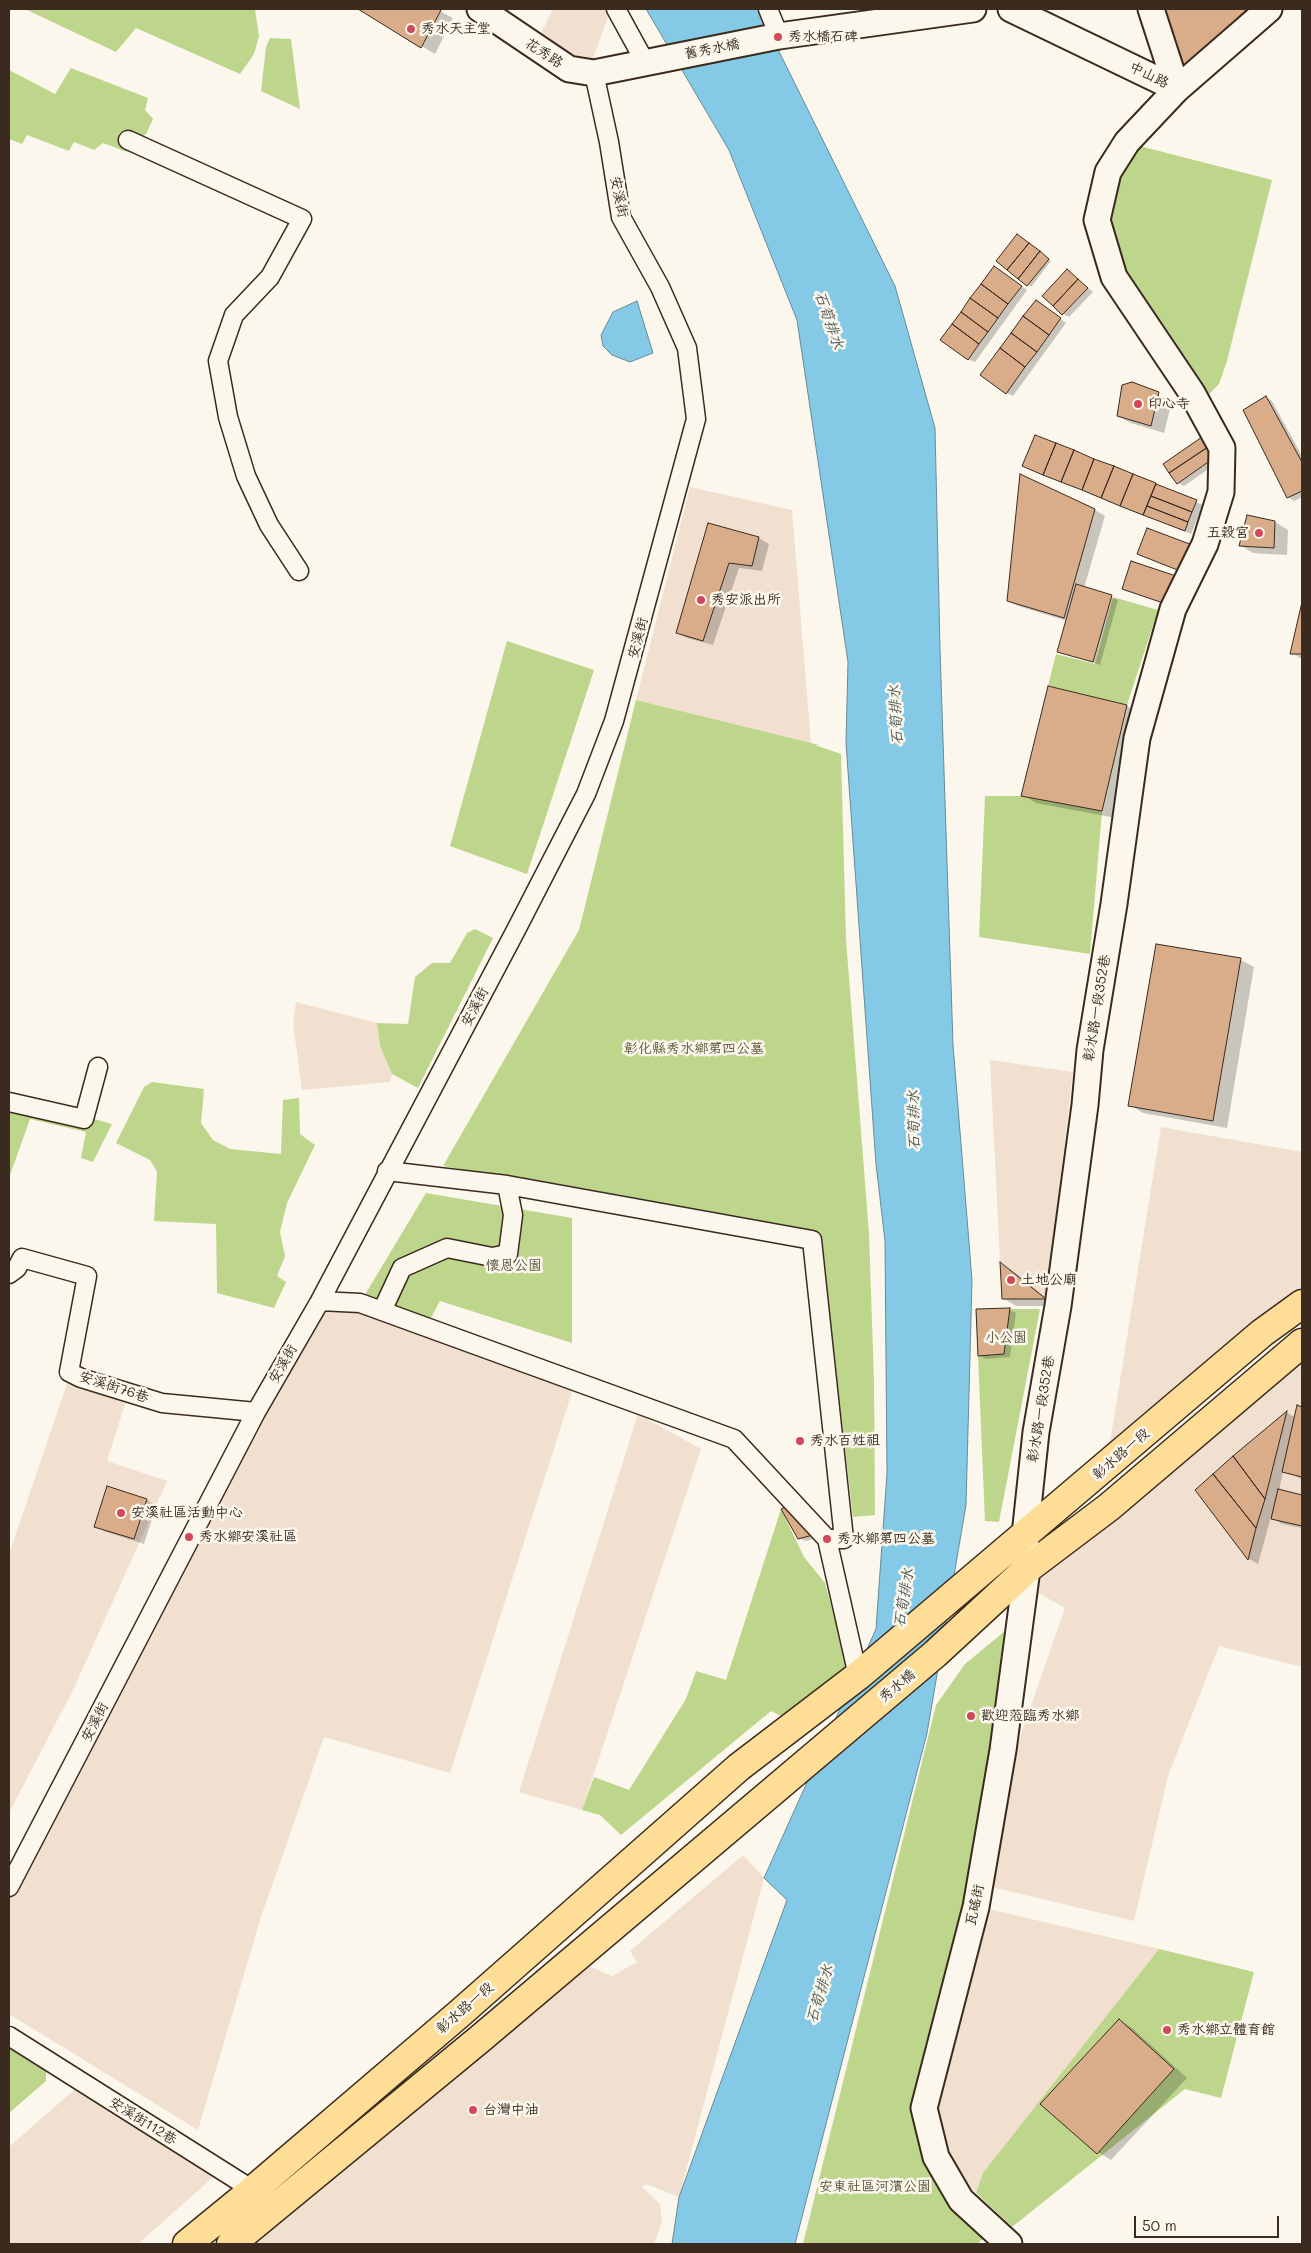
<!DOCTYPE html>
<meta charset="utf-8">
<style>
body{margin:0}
#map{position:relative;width:1311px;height:2253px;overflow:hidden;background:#fbf7ec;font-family:Mali,sans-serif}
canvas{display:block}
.frame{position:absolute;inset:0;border:10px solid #3b2a1e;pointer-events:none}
.scale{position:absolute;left:1134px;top:2216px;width:145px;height:22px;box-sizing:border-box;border:2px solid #3b2a1e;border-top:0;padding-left:6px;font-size:15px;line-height:18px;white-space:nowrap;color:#3b2a1e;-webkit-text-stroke:4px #fbf7ec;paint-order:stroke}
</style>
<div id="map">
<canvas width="1311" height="2253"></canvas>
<div class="frame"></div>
<div class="scale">50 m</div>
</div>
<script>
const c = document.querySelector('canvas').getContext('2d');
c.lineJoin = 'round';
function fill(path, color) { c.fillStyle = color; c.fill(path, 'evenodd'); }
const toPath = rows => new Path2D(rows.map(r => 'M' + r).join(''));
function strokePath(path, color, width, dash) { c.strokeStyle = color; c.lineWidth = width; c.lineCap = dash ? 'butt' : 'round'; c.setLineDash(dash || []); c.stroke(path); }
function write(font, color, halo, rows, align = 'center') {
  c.font = font + ' Mali,"LXGW WenKai TC",sans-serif'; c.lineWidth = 5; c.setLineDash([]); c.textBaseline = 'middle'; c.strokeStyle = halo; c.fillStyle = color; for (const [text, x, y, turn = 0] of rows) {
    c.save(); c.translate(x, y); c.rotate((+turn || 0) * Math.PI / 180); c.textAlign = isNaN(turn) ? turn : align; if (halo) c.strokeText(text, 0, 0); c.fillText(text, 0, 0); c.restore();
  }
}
fill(toPath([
 [553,9,611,9,592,61,570,59,538,39],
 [690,487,792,510,811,744,636,700],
 [296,1002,377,1023,380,1046,392,1074,390,1082,302,1090,293,1024],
 [990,1060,1073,1072,1046,1299,1000,1262],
 [1161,1127,1302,1152,1302,1297,1108,1455],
 [316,1296,575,1383,450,1773,324,1737,261,1917,198,2130,9,2014,9,1895],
 [1296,1357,1302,1358,1302,1667,1219,1646,1168,1776,1134,1921,984,1885,1019,1740,1065,1608,1029,1588],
 [72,1369,131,1385,107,1461,167,1481,73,1690,9,1813,9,1554],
 [638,1414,701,1449,582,1810,519,1792],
 [743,1855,764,1878,679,2197,646,2184,642,2187,660,2204,662,2221,654,2244,239,2244,584,1964,612,1976,637,1962,630,1951],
 [976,1906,1159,1949,984,2173,976,2193,961,2178,929,2126],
 [82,2083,219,2172,138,2244,9,2244,9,2147]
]), '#f1e0cf');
fill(toPath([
 [25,9,255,9,259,36,254,54,240,74,136,28,116,52],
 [270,38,291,39,300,109,261,91,266,47],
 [71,68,148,98,145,110,153,119,146,134,135,142,127,152,103,143,94,150,74,142,69,151,27,135,22,144,9,139,9,70,55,94],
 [1128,143,1272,180,1227,361,1219,384,1204,399,1121,274,1105,217],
 [1113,597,1158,610,1127,705,1048,686,1056,654,1095,664],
 [507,641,594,670,527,874,450,846],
 [636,700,819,745,815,745,841,754,846,939,869,1234,874,1381,875,1515,853,1517,820,1233,443,1166,579,930],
 [985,796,1021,796,1102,811,1090,954,979,937],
 [475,929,493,938,418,1088,392,1074,380,1046,377,1023,408,1024,415,977,432,963,450,963,467,933],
 [152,1082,204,1089,201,1123,213,1140,230,1149,281,1154,283,1100,299,1098,300,1134,315,1145,287,1203,280,1232,285,1256,277,1276,286,1282,274,1308,217,1293,216,1224,154,1221,157,1172,150,1160,116,1143,144,1087],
 [9,1095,112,1124,93,1162,81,1158,86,1132,30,1119,9,1178],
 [426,1193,572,1218,572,1343,440,1301,428,1323,363,1298],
 [976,1309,1040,1309,999,1522,985,1521],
 [781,1509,804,1557,825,1583,850,1675,793,1722,771,1711,621,1835,600,1815,582,1810,594,1777,629,1790,686,1699,696,1671,726,1680],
 [1028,1612,961,1923,916,2098,984,2238,977,2244,803,2244,936,1705,965,1664],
 [1159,1949,1254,1972,1221,2098,1185,2089,1012,2227,976,2193,983,2173],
 [9,2040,46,2062,46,2081,9,2113]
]), '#bed68c');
const water = toPath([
 [646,9,758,9,895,286,935,428,940,649,953,1045,972,1280,966,1505,927,1733,795,2244,672,2244,679,2197,787,1900,764,1878,876,1629,887,1473,885,1241,876,1164,846,743,848,662,797,320,729,150,646,9],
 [637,301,653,353,630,362,612,355,603,346,601,335,613,312,637,301]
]);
fill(water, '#84cae6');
strokePath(water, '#678a96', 1);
fill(toPath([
 [360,9,436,9,453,18,435,54],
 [1165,9,1257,9,1186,67],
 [1018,235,1051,261,1031,287,997,261],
 [995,267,1027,290,975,362,968,359],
 [1067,270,1093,292,1069,317,1063,314],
 [1042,305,1066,323,1013,396,1007,393],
 [1132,384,1172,401,1164,433,1131,423,1118,416],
 [1266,397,1272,401,1302,456,1302,497,1294,501,1288,497],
 [1036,437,1203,505,1191,534,1030,469],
 [1202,438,1220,461,1184,486,1178,483],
 [1095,510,1105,516,1084,588,1118,600,1100,665,1058,651,1067,621,1018,606,1008,601],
 [1275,522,1288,530,1287,555,1253,553,1240,545],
 [709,524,759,538,769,544,762,571,739,568,713,645,687,638,677,632],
 [1302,607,1302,659,1292,653],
 [1127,706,1140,714,1116,818,1036,803,1023,795],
 [1157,945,1241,960,1254,967,1227,1128,1143,1113,1130,1105],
 [1001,1264,1013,1271,1056,1306,1016,1306,1003,1298],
 [978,1310,1010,1310,1016,1313,1010,1357,986,1359,980,1356],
 [1298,1407,1302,1408,1302,1479,1283,1471,1279,1491,1302,1497,1302,1528,1282,1524,1271,1517,1258,1564,1249,1559,1197,1490,1287,1413,1296,1418],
 [108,1488,147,1500,156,1506,144,1544,106,1532,96,1526],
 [783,1509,818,1538,805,1541,799,1538],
 [1119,2020,1132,2028,1187,2078,1111,2160,1098,2152]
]), '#0003');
const building = toPath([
 [358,9,439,9,441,10,421,48,358,9],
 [1164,9,1247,9,1185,68,1164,9],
 [1017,234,1029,243,1007,270,996,261,1017,234],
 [1029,243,1040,251,1018,279,1007,270,1029,243],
 [1040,251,1049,259,1027,286,1018,279,1040,251],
 [994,266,1022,286,1008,304,981,284,994,266],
 [1067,269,1078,279,1053,306,1042,296,1067,269],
 [1078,279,1088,288,1062,315,1053,306,1078,279],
 [981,284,1008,304,998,318,970,298,981,284],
 [970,298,998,318,988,332,961,312,970,298],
 [1036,300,1061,318,1049,335,1023,316,1036,300],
 [961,312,988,332,979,344,952,324,961,312],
 [1023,316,1049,335,1037,352,1011,333,1023,316],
 [952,324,979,344,968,360,940,340,952,324],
 [1011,333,1037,352,1025,367,1000,348,1011,333],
 [1000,348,1025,367,1006,394,980,375,1000,348],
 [1132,382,1159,392,1151,426,1117,416,1122,385,1132,382],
 [1266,396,1302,462,1302,491,1287,498,1243,410,1266,396],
 [1035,435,1056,443,1043,475,1022,466,1035,435],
 [1202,437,1208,447,1169,473,1163,464,1202,437],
 [1056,443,1074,450,1061,482,1043,475,1056,443],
 [1208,447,1214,458,1177,484,1169,473,1208,447],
 [1074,450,1094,459,1082,490,1061,482,1074,450],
 [1094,459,1114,466,1101,498,1082,490,1094,459],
 [1114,466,1133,474,1120,506,1101,498,1114,466],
 [1020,474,1095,509,1064,618,1007,601,1020,474],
 [1133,474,1156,483,1143,515,1120,506,1133,474],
 [1156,484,1197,500,1192,512,1151,496,1156,484],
 [1151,496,1192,512,1188,522,1147,506,1151,496],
 [1147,506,1188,522,1185,531,1143,515,1147,506],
 [1247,515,1275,521,1274,548,1239,546,1247,515],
 [708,523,759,537,752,566,729,563,703,641,676,633,708,523],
 [1147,528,1195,546,1185,573,1137,554,1147,528],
 [1131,561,1179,577,1169,605,1122,589,1131,561],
 [1076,584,1112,595,1093,662,1057,652,1076,584],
 [1302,602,1302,654,1290,654,1302,602],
 [1048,686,1127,705,1102,811,1021,796,1048,686],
 [1156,944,1241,958,1213,1121,1128,1106,1156,944],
 [1000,1262,1046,1299,1002,1299,1000,1262],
 [1010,1308,1004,1354,978,1356,976,1309,1010,1308],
 [1297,1405,1302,1407,1302,1477,1282,1472,1297,1405],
 [1287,1411,1265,1499,1233,1456,1287,1411],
 [1233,1456,1265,1499,1256,1528,1213,1474,1233,1456],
 [1213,1474,1256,1528,1248,1560,1195,1490,1213,1474],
 [107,1486,147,1499,134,1539,94,1527,107,1486],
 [1278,1489,1302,1495,1302,1526,1271,1519,1278,1489],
 [790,1505,813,1535,798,1539,781,1509,790,1505],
 [1119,2019,1174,2069,1097,2154,1040,2104,1119,2019]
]);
fill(building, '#d9ac8a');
strokePath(building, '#3b2a1e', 1);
const street = toPath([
 [616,9,645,62],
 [768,9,779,36],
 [128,140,302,219,270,277,234,315,218,361,228,417,246,476,269,525,299,571],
 [9,1102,84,1119,98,1067],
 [387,1171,507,1185,812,1240,844,1539,827,1539],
 [9,1274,17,1268,22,1258,87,1276,69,1372,81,1378,162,1403,256,1412],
 [320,1301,360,1303,734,1439,827,1539,858,1676],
 [382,1311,402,1268,447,1248,492,1257,508,1254,513,1215,507,1185],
 [9,1887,256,1412,320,1301,516,930,586,794,614,721,696,419,687,348,660,287,621,217,609,142,594,73],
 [9,2036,253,2190,258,2197]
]);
const secondary = toPath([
 [480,9,569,69,594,73,779,36,973,9],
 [1011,9,1177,89],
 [1151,9,1177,89],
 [1009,2244,961,2200,936,2157,924,2108,976,1907,1003,1750,1027,1569,1025,1535,1036,1432,1058,1306,1085,1105,1090,1050,1114,904,1137,738,1173,609,1205,544,1221,492,1222,448,1192,393,1114,277,1097,220,1108,172,1127,142,1177,89,1269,9]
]);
const primary = toPath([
 [187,2244,253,2190,459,2014,739,1767,858,1676,1262,1333,1302,1304],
 [231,2244,481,2038,935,1654,1027,1569,1109,1507,1302,1343]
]);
strokePath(street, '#3b2a1e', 21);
strokePath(secondary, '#3b2a1e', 29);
strokePath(primary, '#3b2a1e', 31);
strokePath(street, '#fbf7ec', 18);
strokePath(secondary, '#fbf7ec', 25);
strokePath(primary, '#fedd96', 28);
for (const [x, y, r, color] of [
 [411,29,5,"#d1495b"],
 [778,37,5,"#d1495b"],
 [1138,404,5,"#d1495b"],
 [1259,533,5,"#d1495b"],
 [701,600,5,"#d1495b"],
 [1011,1280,5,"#d1495b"],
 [800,1441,5,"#d1495b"],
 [121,1513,5,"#d1495b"],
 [189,1537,5,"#d1495b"],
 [827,1539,5,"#d1495b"],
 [971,1716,5,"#d1495b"],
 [1167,2030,5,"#d1495b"],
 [473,2110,5,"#d1495b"]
]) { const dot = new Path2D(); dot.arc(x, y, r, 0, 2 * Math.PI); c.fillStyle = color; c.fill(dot); strokePath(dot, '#fbf7ec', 2); }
write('14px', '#3b2a1e', '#fbf7ec', [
 ["秀水天主堂",421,29],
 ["秀水橋石碑",788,37],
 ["印心寺",1148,404],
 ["五穀宮",1249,533,"right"],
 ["秀安派出所",711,600],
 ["土地公廟",1021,1280],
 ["秀水百姓祖",810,1441],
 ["安溪社區活動中心",131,1513],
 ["秀水鄉安溪社區",199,1537],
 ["秀水鄉第四公墓",837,1539],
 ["歡迎蒞臨秀水鄉",981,1716],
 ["秀水鄉立體育館",1177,2030],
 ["台灣中油",483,2110]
], 'left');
write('14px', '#3b2a1e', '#fbf7ec', [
 ["舊秀水橋",712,49,-11],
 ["花秀路",544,53,33],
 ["中山路",1149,75,26],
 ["安溪街",619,197,78],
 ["安溪街",638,638,-75],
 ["安溪街",475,1007,-62],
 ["彰水路一段352巷",1097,1008,-81],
 ["安溪街",283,1364,-60],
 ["安溪街76巷",114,1387,18],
 ["彰水路一段352巷",1041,1409,-81],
 ["彰水路一段",1121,1454,-41],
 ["秀水橋",897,1686,-40],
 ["安溪街",95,1722,-63],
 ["瓦磘街",975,1905,-78],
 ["彰水路一段",465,2008,-41],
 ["安溪街112巷",143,2121,32]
]);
write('14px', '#5c553a', '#fbf7ec', [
 ["彰化縣秀水鄉第四公墓",694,1049],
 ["懷恩公園",514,1266],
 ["小公園",1006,1338],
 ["安東社區河濱公園",875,2187]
]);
write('italic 15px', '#515a5a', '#fbf7ec', [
 ["石筍排水",829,320,71],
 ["石筍排水",896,715,-93],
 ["石筍排水",914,1120,-91],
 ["石筍排水",904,1598,-81],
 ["石筍排水",820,1994,-73]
]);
</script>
